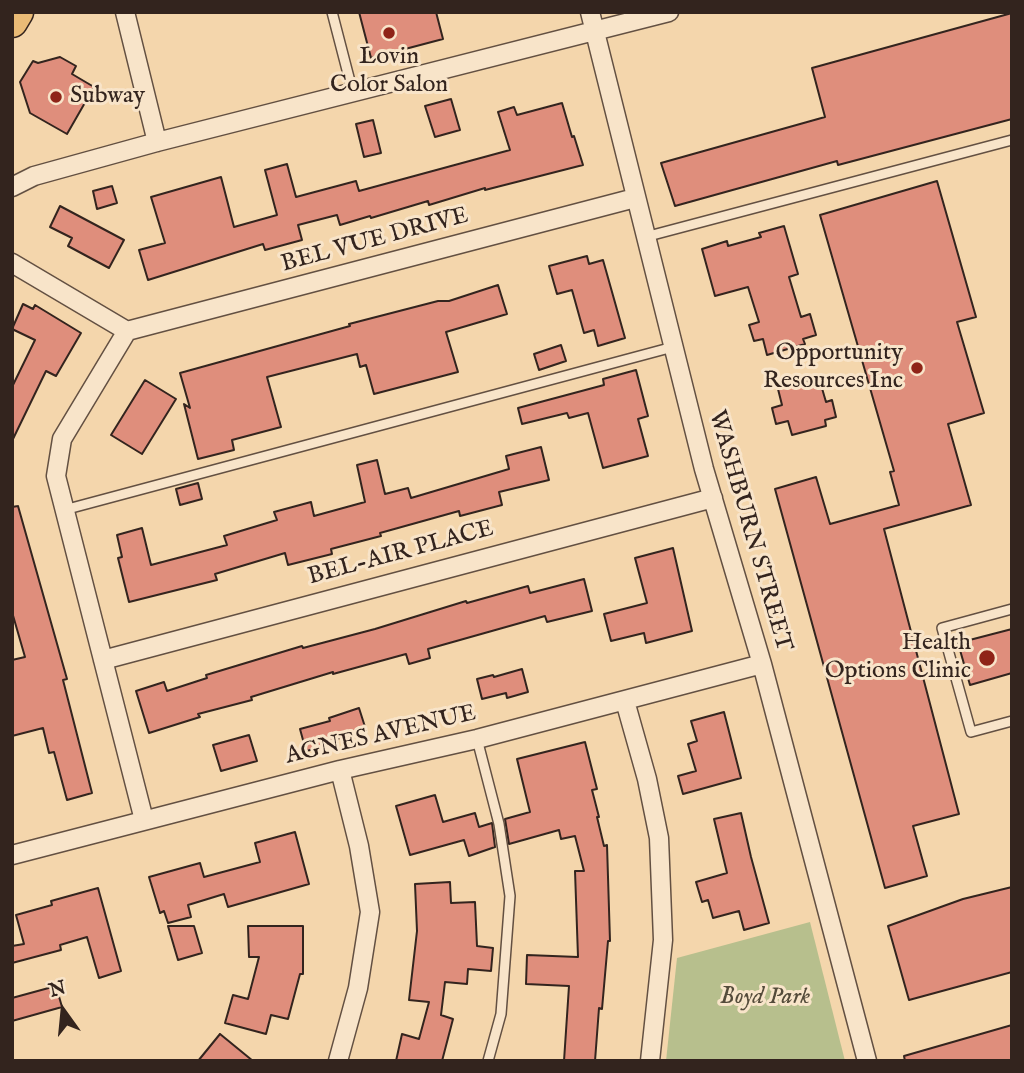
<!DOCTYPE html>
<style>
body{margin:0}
#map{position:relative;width:1024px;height:1073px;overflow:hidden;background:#f4d6ac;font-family:"IM FELL English",serif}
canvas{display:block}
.frame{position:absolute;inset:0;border:14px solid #33241e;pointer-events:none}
.north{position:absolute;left:28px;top:975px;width:70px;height:70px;-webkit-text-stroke:5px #f8e4c9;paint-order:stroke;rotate:345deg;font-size:19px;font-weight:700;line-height:28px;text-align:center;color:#33241e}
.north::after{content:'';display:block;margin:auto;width:24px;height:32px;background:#33241e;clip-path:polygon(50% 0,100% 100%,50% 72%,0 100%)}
</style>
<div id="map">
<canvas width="1024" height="1073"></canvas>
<div class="frame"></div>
<div class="north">N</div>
</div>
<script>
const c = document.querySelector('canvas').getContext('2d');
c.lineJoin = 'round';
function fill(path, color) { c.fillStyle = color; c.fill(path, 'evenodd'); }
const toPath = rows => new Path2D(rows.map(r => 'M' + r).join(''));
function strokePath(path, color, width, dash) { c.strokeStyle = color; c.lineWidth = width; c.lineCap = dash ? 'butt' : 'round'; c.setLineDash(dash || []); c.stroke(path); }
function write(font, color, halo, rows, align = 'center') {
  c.font = font + ' "IM FELL English",serif'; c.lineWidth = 6; c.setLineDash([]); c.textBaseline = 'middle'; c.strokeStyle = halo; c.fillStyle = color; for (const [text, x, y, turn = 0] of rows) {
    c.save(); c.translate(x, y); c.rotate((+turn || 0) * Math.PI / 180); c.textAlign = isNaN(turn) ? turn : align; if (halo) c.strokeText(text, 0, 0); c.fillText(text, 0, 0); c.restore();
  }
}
fill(toPath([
 [810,922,845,1061,666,1061,677,958]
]), '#b7bf8d');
const building = toPath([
 [359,12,436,12,443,39,371,58,359,12],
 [1012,13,1012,119,838,165,837,161,675,206,661,163,825,117,812,68,1012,13],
 [60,57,76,66,72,74,94,87,67,134,30,113,20,82,33,61,38,63,60,57],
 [451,99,460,130,435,137,425,106,451,99],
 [562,103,572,137,574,136,583,165,485,190,485,188,429,205,428,201,371,218,370,216,340,225,337,215,298,225,302,240,265,250,263,244,148,280,139,250,165,243,151,197,221,177,234,227,277,215,265,170,287,164,296,197,356,181,359,191,510,150,498,112,514,107,517,115,562,103],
 [373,120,381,153,364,157,356,124,373,120],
 [937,181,976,317,957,322,984,413,948,424,971,505,884,529,959,814,913,826,927,876,885,888,775,489,816,477,830,524,899,505,890,472,894,471,820,215,937,181],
 [112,186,117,203,97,209,93,191,112,186],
 [60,206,124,240,109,268,68,246,72,238,50,227,60,206],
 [784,226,798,274,789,277,801,317,810,314,816,335,803,339,805,344,767,355,763,339,754,341,749,325,759,322,748,287,715,296,702,249,727,241,728,246,761,237,759,233,784,226],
 [587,256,589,264,603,260,625,338,598,346,594,330,584,333,572,290,557,294,549,266,587,256],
 [498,285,507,314,446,332,458,372,374,394,366,365,360,367,357,354,267,377,281,427,232,440,234,450,198,459,184,404,190,408,180,373,350,326,349,324,438,301,449,301,498,285],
 [23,304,33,309,35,305,81,333,56,376,46,371,12,441,12,387,35,340,12,329,23,304],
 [561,345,566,361,539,370,534,354,561,345],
 [636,370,648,416,638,419,648,456,603,468,588,413,569,418,567,413,522,424,518,408,604,385,603,379,636,370],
 [819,378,826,402,832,400,836,417,825,420,826,426,792,435,788,421,776,424,772,408,782,405,778,389,819,378],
 [145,380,176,399,142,454,111,435,145,380],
 [541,447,549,480,499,492,502,505,460,516,459,511,380,533,381,536,331,549,332,554,288,565,285,553,215,574,217,580,129,602,118,558,122,557,117,535,142,528,151,565,227,545,224,536,277,520,274,512,311,502,314,516,365,502,357,465,377,460,385,494,408,488,411,498,509,469,506,456,541,447],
 [198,483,202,499,180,505,176,489,198,483],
 [18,506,67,679,63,680,92,793,67,800,54,752,49,753,43,728,12,736,12,660,25,657,12,612,12,507,18,506],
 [673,548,692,631,646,643,644,633,611,641,604,614,647,603,635,558,673,548],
 [584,579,592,611,547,622,545,616,428,649,430,658,409,664,406,654,333,674,333,672,251,697,252,700,198,714,200,717,149,733,136,691,164,682,167,691,207,678,206,675,302,646,303,648,375,629,466,601,467,603,528,586,530,593,584,579],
 [1012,629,1012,673,970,685,958,643,1012,629],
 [522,669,528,692,507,698,506,693,482,699,477,679,493,675,494,677,522,669],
 [359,708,366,730,327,742,328,746,306,751,300,729,330,721,329,718,359,708],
 [724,712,741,778,683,794,678,776,696,771,688,744,697,741,691,721,724,712],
 [249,735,257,761,221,771,213,745,249,735],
 [585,742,597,789,592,790,599,817,597,817,604,846,607,845,610,941,608,941,602,1009,599,1008,595,1061,564,1061,569,986,526,984,527,955,578,957,575,871,584,871,575,836,561,839,559,830,509,844,505,819,530,812,517,759,585,742],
 [435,795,443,822,475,813,479,827,492,823,495,847,469,856,464,840,410,855,396,806,435,795],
 [741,813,751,857,769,923,744,930,739,911,713,918,708,900,702,902,696,882,727,873,714,819,741,813],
 [295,832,309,884,228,907,224,894,188,905,191,917,168,923,164,911,160,913,149,877,200,863,204,877,260,862,255,843,295,832],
 [450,882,451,903,475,902,477,946,493,948,491,971,468,969,467,984,445,982,441,1015,453,1019,442,1061,396,1061,402,1034,419,1039,429,1002,409,1000,417,931,415,884,450,882],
 [1012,887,1012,972,909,1000,888,926,963,899,1012,887],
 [98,888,121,971,99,978,87,937,60,945,61,950,12,963,12,946,24,944,16,915,52,905,51,901,98,888],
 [168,926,194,926,202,953,178,960,168,926],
 [248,926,303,926,303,974,300,974,288,1019,271,1015,266,1034,225,1023,233,995,248,999,259,957,249,957,248,926],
 [56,986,62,1007,12,1021,12,998,56,986],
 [1012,1025,1012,1061,905,1061,904,1056,1012,1025],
 [220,1034,253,1061,198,1061,220,1034]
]);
fill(building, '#df8e7c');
strokePath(building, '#33241e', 2);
const lane = toPath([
 [332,12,353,93],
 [645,237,1012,140],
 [64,510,673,347],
 [1012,609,942,628,971,732,1012,721],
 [477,739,499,824,510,896,501,1014,488,1061]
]);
const street = toPath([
 [125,12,157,142],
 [590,12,704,469,762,664,867,1061],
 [12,187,34,176,157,142,669,12],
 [12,263,127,331],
 [103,660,713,498],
 [625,701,647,779,659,838,663,940,650,1061],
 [144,820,56,476,62,439,127,331,635,198],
 [12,855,340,770,477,739,762,664],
 [338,1061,358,988,370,912,359,846,340,770]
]);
const highway = toPath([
 [12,22,18,12]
]);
strokePath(lane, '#635042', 12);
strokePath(street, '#635042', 21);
strokePath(highway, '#33241e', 33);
strokePath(lane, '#f8e4c9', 9);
strokePath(street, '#f8e4c9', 18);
strokePath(highway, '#eabb76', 30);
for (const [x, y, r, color] of [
 [389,33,7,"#8f2418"],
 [56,97,7,"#8f2418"],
 [917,368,7,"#8f2418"],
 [987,658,9,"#8f2418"]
]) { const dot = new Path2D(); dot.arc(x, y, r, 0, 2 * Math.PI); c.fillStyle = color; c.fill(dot); strokePath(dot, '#f8e4c9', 2.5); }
write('24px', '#33241e', '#f8e4c9', [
 ["Lovin",389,58,"center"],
 ["Color Salon",389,86,"center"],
 ["Subway",70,97,"left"],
 ["Opportunity",903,354],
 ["Resources Inc",903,382],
 ["Health",971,644],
 ["Options Clinic",971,672]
], 'right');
write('24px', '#33241e', '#f8e4c9', [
 ["BEL VUE DRIVE",375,241,-15],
 ["WASHBURN STREET",749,531,74],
 ["BEL-AIR PLACE",401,554,-15],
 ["AGNES AVENUE",381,736,-13]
]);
write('italic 24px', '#544b3a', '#f8e4c9', [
 ["Boyd Park",765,998]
]);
</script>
